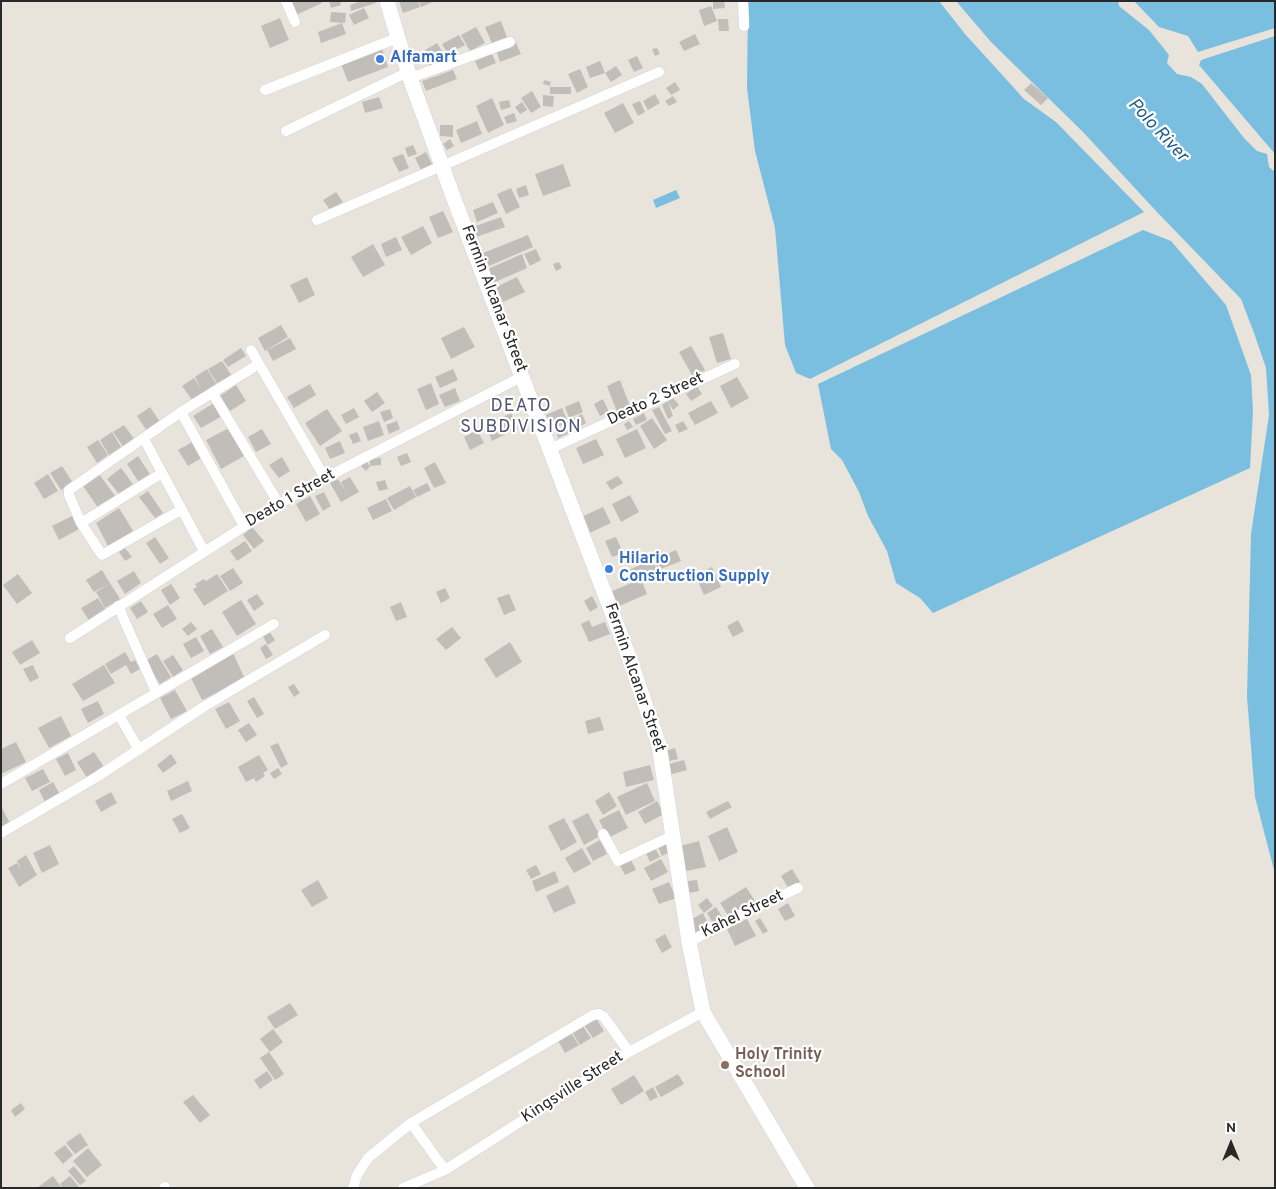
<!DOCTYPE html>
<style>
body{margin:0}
#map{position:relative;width:1276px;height:1189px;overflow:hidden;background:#e9e4db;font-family:Overpass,sans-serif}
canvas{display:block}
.frame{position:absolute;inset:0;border:2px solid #282828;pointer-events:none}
.north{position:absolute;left:1206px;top:1119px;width:50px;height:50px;-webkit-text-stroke:4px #fff;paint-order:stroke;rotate:0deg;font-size:14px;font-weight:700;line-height:20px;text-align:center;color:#282828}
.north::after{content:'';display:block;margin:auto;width:18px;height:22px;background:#282828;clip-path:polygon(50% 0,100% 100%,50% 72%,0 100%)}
</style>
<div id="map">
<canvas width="1276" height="1189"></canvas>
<div class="frame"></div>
<div class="north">N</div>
</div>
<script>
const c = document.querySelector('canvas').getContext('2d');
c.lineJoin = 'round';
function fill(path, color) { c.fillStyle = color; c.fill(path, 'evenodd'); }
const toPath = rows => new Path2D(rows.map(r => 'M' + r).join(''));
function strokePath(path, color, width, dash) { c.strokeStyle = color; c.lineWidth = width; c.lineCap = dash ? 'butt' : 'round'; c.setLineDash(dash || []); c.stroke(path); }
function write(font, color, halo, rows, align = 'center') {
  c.font = font + ' Overpass,sans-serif'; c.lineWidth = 4.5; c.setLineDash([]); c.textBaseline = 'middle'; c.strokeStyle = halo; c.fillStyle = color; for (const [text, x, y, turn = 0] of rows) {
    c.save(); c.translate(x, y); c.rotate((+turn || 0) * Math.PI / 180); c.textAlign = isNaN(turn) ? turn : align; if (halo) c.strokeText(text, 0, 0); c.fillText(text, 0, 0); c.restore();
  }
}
fill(toPath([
 [748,1,939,1,965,34,1024,99,1056,122,1144,212,810,379,796,373,785,345,775,228,755,151,747,88],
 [956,1,1118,1,1119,6,1149,30,1169,55,1167,63,1177,74,1191,77,1202,84,1244,138,1257,151,1267,154,1269,167,1275,172,1275,874,1255,797,1247,697,1251,534,1269,415,1266,368,1254,333,1241,299,1156,211,1083,132,991,42],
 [1134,1,1275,1,1275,28,1198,52,1188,36,1159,27],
 [1275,36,1275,154,1199,65,1201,60],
 [676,190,680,198,656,208,653,200],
 [1143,230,1171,241,1226,305,1251,375,1253,411,1250,468,933,613,920,598,896,583,887,551,868,516,859,492,842,460,831,449,818,384]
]), '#7abfdf');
fill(toPath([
 [289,1,321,1,322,3,296,15],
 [329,1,340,1,341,5,331,8],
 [361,1,375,1,376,3,351,11,350,5],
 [399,1,418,1,420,7,403,13],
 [419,1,435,1,421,7],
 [713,1,724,1,725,8,713,9],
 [711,6,717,21,704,26,699,10],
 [364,8,369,18,354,25,349,15],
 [331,12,346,13,345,23,330,22],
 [280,18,289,40,270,48,261,26],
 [718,19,728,19,729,31,719,31],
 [501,21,508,40,493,46,485,27],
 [342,23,346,34,321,43,318,32],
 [476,27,485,43,470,51,461,35],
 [695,34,700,44,684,51,679,42],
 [459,35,465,45,448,54,442,44],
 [437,43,447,59,431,68,422,52],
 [516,43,521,54,500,62,496,50],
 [381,46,388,67,348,82,340,61],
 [657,48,660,54,655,56,652,49],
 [492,54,496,63,479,70,475,61],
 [637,56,643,68,634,72,628,60],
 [600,61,605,73,616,66,622,75,611,82,605,73,590,78,586,67],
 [580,69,588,87,577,93,568,74],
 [453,70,457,79,426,91,422,81],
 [544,80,551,82,550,86,543,84],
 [675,82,680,90,671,95,666,88],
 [1031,83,1048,98,1041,105,1024,90],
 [550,87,571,87,571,94,550,94],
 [532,91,541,107,531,113,521,98],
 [655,94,660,103,648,110,643,101],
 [543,95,554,96,553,107,543,106],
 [673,96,677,102,669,106,665,101],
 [379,97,383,108,365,113,362,102],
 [492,98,504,125,488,133,476,106],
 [509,100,511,107,501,110,499,102],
 [640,101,645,112,638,116,632,104],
 [522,102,527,110,520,114,515,107],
 [623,103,634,123,615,133,604,113],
 [514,113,517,121,507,124,504,117],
 [477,121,482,134,461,143,456,130],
 [440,125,453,125,453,137,440,136],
 [450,139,454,146,447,150,443,144],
 [413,145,417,154,408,157,405,148],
 [426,152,432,164,421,170,415,158],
 [403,154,409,168,399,172,392,158],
 [563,164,571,186,543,196,535,174],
 [526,185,529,195,519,198,516,189],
 [511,188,520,207,506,214,497,194],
 [336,192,343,202,330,210,323,200],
 [493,202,498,213,477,222,473,210],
 [443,211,453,232,438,238,429,217],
 [501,217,505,227,476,237,473,227],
 [423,226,432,243,411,255,401,237],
 [528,235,533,247,489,266,483,253],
 [396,237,402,250,386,257,381,244],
 [373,244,385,265,363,277,351,257],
 [536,249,541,260,530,266,524,254],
 [522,254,527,268,493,283,488,269],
 [559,262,562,268,556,271,553,264],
 [307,277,315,295,299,303,290,285],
 [517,277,525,292,503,302,496,287],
 [281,325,288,337,265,351,258,338],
 [464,327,475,347,451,359,441,338],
 [723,333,731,359,717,363,709,337],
 [290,338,296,349,273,361,267,350],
 [691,346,705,370,693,377,679,352],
 [241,348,246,356,228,367,223,360],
 [222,361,232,376,218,385,208,369],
 [207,369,217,385,193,401,182,386,194,378,201,388,195,377],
 [453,369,458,380,440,388,435,377],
 [737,377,749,398,731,408,720,386],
 [620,380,630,406,617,412,607,386],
 [431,383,439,404,426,410,417,389],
 [310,384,316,395,294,408,287,397],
 [236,385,246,401,230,411,220,396],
 [697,386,702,394,691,401,686,394],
 [455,388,460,401,445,407,439,395],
 [377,392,385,403,372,412,364,401],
 [673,398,679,405,673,410,668,402,673,416,668,419,662,405],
 [603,399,609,412,600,416,594,404],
 [579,401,583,412,569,418,565,407],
 [711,401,718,413,695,425,688,413],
 [214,403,222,416,201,428,193,416],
 [150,407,160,422,147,431,137,416],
 [659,407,672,431,665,434,652,410],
 [354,408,359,417,346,424,341,415],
 [562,408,568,422,553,429,546,415],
 [327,409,342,431,320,446,305,423],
 [390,409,393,418,384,422,380,412],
 [511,413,518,428,492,441,485,426],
 [644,413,647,420,636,425,633,419],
 [582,414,586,423,576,429,571,420],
 [652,418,667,440,654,449,640,426],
 [379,421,384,435,368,441,363,427],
 [397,421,400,429,389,434,386,425],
 [629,421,633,427,627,430,624,424],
 [683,421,688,429,679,433,675,425],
 [124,425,135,440,124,448,113,432],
 [569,425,572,432,558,438,556,431],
 [229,428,244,456,221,469,206,440],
 [262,429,271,444,256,452,248,437],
 [637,429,646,448,625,458,616,439],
 [477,430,484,443,470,450,464,437],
 [112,432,121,447,109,455,100,440],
 [357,432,361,441,353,444,349,435],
 [596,439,604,455,583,464,576,448],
 [98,440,108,455,97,463,87,447],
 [194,441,203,457,188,466,178,450],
 [340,441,345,453,330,459,325,448],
 [407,453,411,462,401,466,397,457],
 [138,456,151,476,140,484,127,464],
 [282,457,290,471,279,478,269,465],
 [381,458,381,465,370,466,370,459],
 [366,461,370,466,366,471,361,466],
 [435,462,446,483,434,488,424,468],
 [62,466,73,483,61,490,50,473],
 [121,468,133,484,119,494,107,479],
 [48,474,58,491,44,499,34,483],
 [99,474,116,497,99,509,83,486],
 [618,476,623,483,611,490,606,482],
 [350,477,359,492,341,502,330,483,338,479,346,492,341,482],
 [385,480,388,489,379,491,376,482],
 [427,483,431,490,417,497,413,490],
 [410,486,416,497,394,510,387,498],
 [148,491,163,513,155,518,139,497],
 [324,492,331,506,323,511,315,496],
 [630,495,639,512,621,522,612,504],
 [310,496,320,514,306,522,296,504],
 [386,499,392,511,373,520,367,508],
 [603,507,611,523,585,535,577,519],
 [119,508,135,534,110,550,96,523],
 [74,515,81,528,59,540,52,526],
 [252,527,264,541,254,549,243,535],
 [155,537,169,558,160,564,146,543],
 [616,537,623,553,612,557,605,541],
 [245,541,252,551,237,561,230,551],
 [125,548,132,557,125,561,119,552],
 [676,550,681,561,658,570,654,560],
 [653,560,657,571,633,581,628,570],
 [712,567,721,587,704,595,695,575],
 [233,568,243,583,230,591,220,576],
 [102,570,110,583,94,592,86,580],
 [134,571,141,583,125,594,117,581],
 [18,574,32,593,17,604,3,585],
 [217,574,228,591,204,606,193,589,197,587,195,584,204,579,206,581],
 [641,579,647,594,617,607,610,592],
 [110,583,120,599,105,608,96,592],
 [171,584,180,598,170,605,161,590],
 [445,588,450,598,441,603,436,592],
 [257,594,264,604,254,611,247,600],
 [509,594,516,610,504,615,497,598],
 [592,596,598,607,590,612,584,601],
 [98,598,107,612,90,622,81,608],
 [241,600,256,624,237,636,222,612],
 [141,601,148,612,137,619,130,608],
 [401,602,407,617,396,621,390,607],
 [168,605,177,619,162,628,153,614],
 [589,620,592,627,605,622,610,634,589,642,581,624],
 [738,620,744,631,733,637,727,626],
 [191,622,197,629,188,636,182,629],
 [452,627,461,638,446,650,436,639],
 [212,629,223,647,210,654,200,636],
 [269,631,275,640,268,645,262,635],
 [196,637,204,651,191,658,183,644],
 [32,640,40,653,20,665,12,652],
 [510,642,522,662,496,678,484,659],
 [266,644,273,655,266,659,260,648],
 [125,652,131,662,135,660,140,669,131,674,126,665,111,674,105,664],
 [233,653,245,679,202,700,189,674],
 [157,654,171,677,160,684,145,661],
 [173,655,183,670,173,677,163,661],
 [33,665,39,678,30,682,23,669],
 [104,665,115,683,83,701,72,684],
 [294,684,300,693,294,697,288,687],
 [175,690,187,711,171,719,160,698],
 [254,697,264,714,257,718,247,701],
 [98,701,104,714,88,723,81,709],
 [229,702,240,721,226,729,215,709],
 [61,716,71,736,49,748,38,728],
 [600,717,604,730,588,734,585,721],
 [249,723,257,735,246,742,238,730],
 [16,742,26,762,1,774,1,749],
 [278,743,288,764,281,768,270,746],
 [675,748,678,759,669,761,666,751],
 [94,752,104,767,87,778,77,762],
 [68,753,76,770,65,776,56,759],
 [171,754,177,763,163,773,157,765],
 [259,755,268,770,263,773,265,776,256,782,254,778,246,782,238,767],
 [684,760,687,770,668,775,665,765],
 [650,765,654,780,626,787,623,772],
 [278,768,282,774,274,779,270,773],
 [43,769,50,782,32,791,25,778],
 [188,781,192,791,171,801,167,791],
 [53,782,61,796,46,804,39,790],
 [647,783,655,801,626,815,617,797],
 [111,792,117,803,101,812,95,801],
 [609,792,617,806,603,815,595,801],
 [657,801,664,814,645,824,638,812],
 [728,801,732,807,710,819,706,812],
 [1,806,11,825,1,830],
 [619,810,628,828,608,838,599,820],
 [588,813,600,836,584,845,572,821],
 [182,814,190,828,180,833,172,819],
 [564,818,577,842,561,851,548,826],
 [727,827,738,852,719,861,708,836],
 [600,840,607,854,593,861,586,848],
 [665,841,670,852,662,856,657,845],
 [699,841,706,867,686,871,680,846],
 [50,845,59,864,42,873,33,853],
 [654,846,660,857,650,862,645,851],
 [582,848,591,864,574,873,565,858],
 [26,855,37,875,19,887,8,868,17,863,22,871,17,861],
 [630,858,636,870,625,875,619,864],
 [661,859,668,872,651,881,644,868],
 [536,865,541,874,531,879,526,870],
 [792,869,800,882,789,889,781,876],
 [555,871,559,882,536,892,532,881],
 [318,880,328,898,312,907,301,890],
 [697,880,699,891,689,893,687,881],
 [669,882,676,898,659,904,652,889],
 [568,885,576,903,554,913,546,896],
 [746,887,755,901,729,917,720,903],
 [707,898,713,906,704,913,698,905],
 [788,903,795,916,785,921,778,909],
 [716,907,724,920,714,925,707,913],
 [703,913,710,928,696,936,690,920],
 [760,918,768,931,763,934,755,921],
 [747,919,756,936,735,946,727,929],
 [665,934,672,947,662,953,655,940],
 [290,1003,298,1015,275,1029,267,1017],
 [596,1018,604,1031,593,1038,584,1025],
 [582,1025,591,1038,580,1045,572,1032],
 [273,1029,283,1042,270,1052,260,1039],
 [571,1033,579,1045,565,1053,558,1041],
 [269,1052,284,1074,275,1080,260,1058],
 [267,1071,273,1080,260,1089,254,1080],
 [678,1074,684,1084,661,1097,655,1087],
 [634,1075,644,1091,621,1105,611,1089],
 [653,1087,658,1097,650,1101,645,1092],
 [193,1095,210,1115,200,1123,183,1102],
 [21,1103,25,1109,15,1117,11,1110],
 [80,1133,88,1145,75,1154,66,1143],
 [65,1145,73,1155,63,1164,54,1153],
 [88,1148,102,1165,87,1177,73,1161],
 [74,1166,86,1181,80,1185,68,1171],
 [53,1176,62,1188,37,1188],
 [70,1176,79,1187,78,1188,63,1188,60,1184]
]), '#c1bdb8');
const street = toPath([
 [286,1,295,22],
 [743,1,744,26],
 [410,78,510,42],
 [265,90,397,38],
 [286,131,408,72],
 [317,220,659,72],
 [251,350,325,478],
 [213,394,279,504],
 [181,412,244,526],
 [144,439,204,551],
 [550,449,735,364],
 [181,510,102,555,81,523,69,495,69,490,181,412,259,364],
 [81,523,162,473],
 [118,606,156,692],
 [70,638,279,504,325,478,523,376],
 [119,715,139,750],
 [1,784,274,624],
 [1,833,95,778,205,706,325,635],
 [603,834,618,861,674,835],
 [689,942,740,915,798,888],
 [411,1123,445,1170,629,1052,703,1012],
 [164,1188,165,1187],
 [353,1188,357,1175,368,1158,411,1123,593,1015,599,1014,604,1017,629,1052],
 [403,1188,445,1170]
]);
const secondary = toPath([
 [387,1,410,78,454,199,629,657,659,745,689,942,703,1012,807,1188]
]);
strokePath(street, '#d1d3df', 11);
strokePath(secondary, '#d1d3df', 16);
strokePath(street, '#fff', 10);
strokePath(secondary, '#fff', 15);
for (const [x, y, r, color] of [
 [380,59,5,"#3f7fe0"],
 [609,569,5,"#3f7fe0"],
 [725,1065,5,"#8d6e63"]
]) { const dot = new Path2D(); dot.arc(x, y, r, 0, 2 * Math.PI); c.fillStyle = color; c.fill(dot); strokePath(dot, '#fff', 2); }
write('bold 16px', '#366cbe', '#fff', [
 ["Alfamart",390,59],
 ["Hilario",619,560],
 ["Construction Supply",619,578]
], 'left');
write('16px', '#282828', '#fff', [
 ["Fermin Alcanar Street",493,299,69],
 ["Deato 2 Street",656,400,-25],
 ["Deato 1 Street",291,499,-30],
 ["Fermin Alcanar Street",634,678,71],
 ["Kahel Street",743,915,-26],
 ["Kingsville Street",573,1088,-33]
]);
write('bold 16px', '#785e54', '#fff', [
 ["Holy Trinity",735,1056],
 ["School",735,1074]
], 'left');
write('italic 18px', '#1d5d87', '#fff', [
 ["Polo River",1157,131,47]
]);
c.letterSpacing = '1px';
write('18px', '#4e5373', '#fff', [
 ["DEATO",521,407],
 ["SUBDIVISION",521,428]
]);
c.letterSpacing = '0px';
</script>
